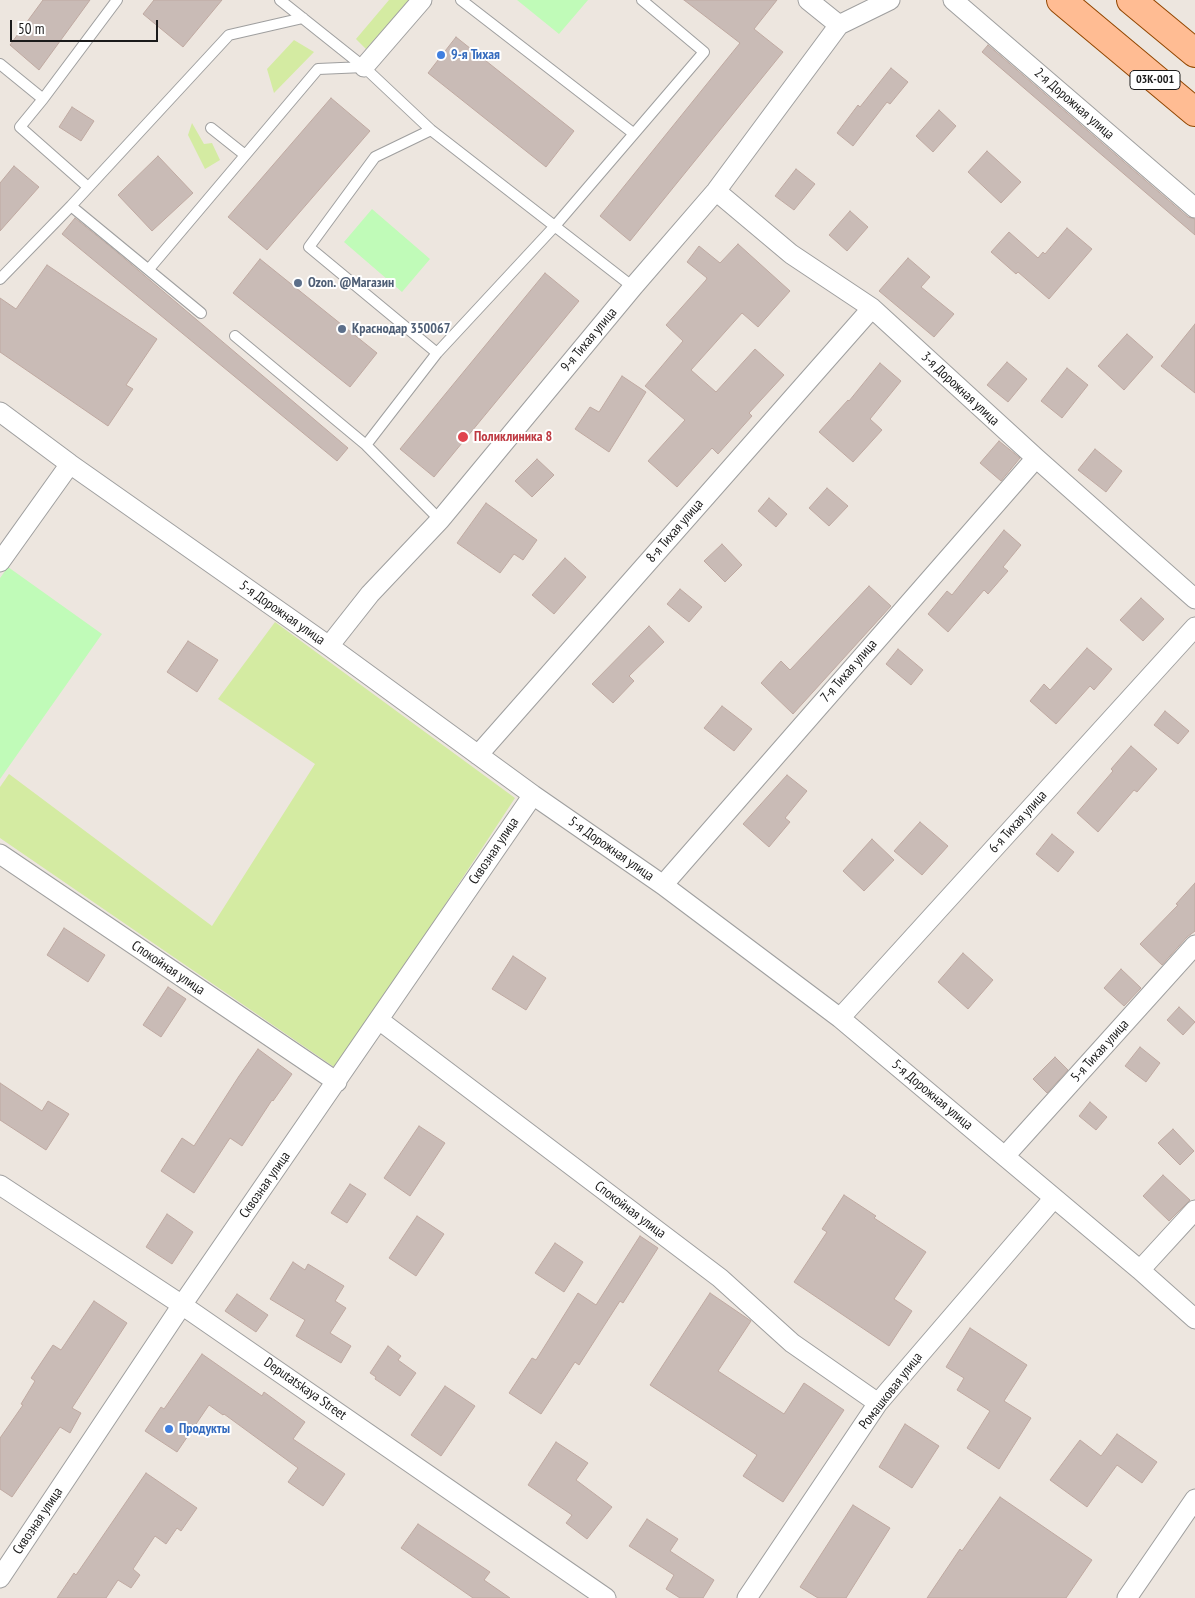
<!DOCTYPE html>
<meta charset="utf-8">
<style>
body{margin:0}
#map{position:relative;width:1195px;height:1598px;overflow:hidden;background:#ede6df;font-family:"PT Sans Narrow",sans-serif}
canvas{display:block}
.scale{position:absolute;left:10px;top:20px;width:148px;height:22px;box-sizing:border-box;border:2px solid #1b1b1b;border-top:0;padding-left:6px;font-size:15px;line-height:18px;white-space:nowrap;color:#1b1b1b;-webkit-text-stroke:4px #fff;paint-order:stroke}
</style>
<div id="map">
<canvas width="1195" height="1598"></canvas>
<div class="scale">50 m</div>
</div>
<script>
const c = document.querySelector('canvas').getContext('2d');
c.lineJoin = 'round';
function fill(path, color) { c.fillStyle = color; c.fill(path, 'evenodd'); }
const toPath = rows => new Path2D(rows.map(r => 'M' + r).join(''));
function strokePath(path, color, width, dash) { c.strokeStyle = color; c.lineWidth = width; c.lineCap = dash ? 'butt' : 'round'; c.setLineDash(dash || []); c.stroke(path); }
function write(font, color, halo, rows, align = 'center') {
  c.font = font + ' "PT Sans Narrow",sans-serif'; c.lineWidth = 4; c.setLineDash([]); c.textBaseline = 'middle'; c.strokeStyle = halo; c.fillStyle = color; for (const [text, x, y, turn = 0] of rows) {
    c.save(); c.translate(x, y); c.rotate((+turn || 0) * Math.PI / 180); c.textAlign = isNaN(turn) ? turn : align; if (halo) c.strokeText(text, 0, 0); c.fillText(text, 0, 0); c.restore();
  }
}
fill(toPath([
 [389,0,409,0,366,49,356,39],
 [294,40,314,52,274,93,267,69],
 [192,123,204,144,212,143,220,160,205,169,188,135],
 [275,622,515,798,337,1069,0,838,0,787,9,774,212,926,315,764,218,699]
]), '#d4eba2');
fill(toPath([
 [517,0,588,0,559,34],
 [372,209,430,259,402,292,344,242],
 [8,567,102,634,0,779,0,578]
]), '#c0fbb8');
const building = toPath([
 [43,0,90,0,39,70,10,45,43,0],
 [154,0,222,0,183,47,143,14,154,0],
 [684,0,777,0,754,29,783,52,630,241,600,216,740,43,684,0],
 [456,37,574,131,546,167,428,73,456,37],
 [988,45,1188,217,1195,219,1195,235,982,52,988,45],
 [891,68,908,82,890,104,887,102,853,146,837,133,858,105,860,107,891,68],
 [331,98,370,131,267,250,228,217,331,98],
 [72,107,94,121,81,141,59,127,72,107],
 [939,110,956,126,933,152,916,136,939,110],
 [987,151,1021,182,1001,203,968,172,987,151],
 [158,156,193,193,152,231,118,195,158,156],
 [14,166,39,187,0,231,0,183,14,166],
 [796,169,815,184,794,210,775,196,796,169],
 [850,211,868,227,847,251,829,235,850,211],
 [75,218,112,248,348,448,337,461,62,234,75,218],
 [1067,228,1092,249,1049,299,1018,272,1016,274,991,252,1009,232,1038,258,1043,252,1045,254,1067,228],
 [738,244,790,291,758,327,742,313,691,370,716,392,755,349,784,375,749,413,752,416,718,454,712,448,677,487,648,461,685,420,645,386,683,341,666,325,706,280,707,278,687,262,699,246,720,263,738,244],
 [908,258,930,277,921,287,954,314,934,337,879,291,908,258],
 [260,259,377,353,350,387,233,293,260,259],
 [47,265,157,339,126,385,133,389,108,426,0,352,0,298,16,309,47,265],
 [545,273,579,301,434,477,400,449,545,273],
 [1195,324,1195,393,1161,366,1195,324],
 [1127,334,1153,357,1124,390,1098,366,1127,334],
 [1007,362,1027,379,1008,402,987,385,1007,362],
 [880,363,901,381,870,419,882,430,853,462,819,432,848,400,849,401,880,363],
 [1067,368,1088,385,1062,418,1041,401,1067,368],
 [622,376,646,392,609,452,575,429,590,407,599,412,622,376],
 [999,441,1020,458,1001,481,980,463,999,441],
 [1095,449,1122,471,1106,492,1078,470,1095,449],
 [537,459,554,475,532,497,515,481,537,459],
 [827,488,848,506,829,526,809,508,827,488],
 [769,498,787,514,776,527,758,511,769,498],
 [486,503,537,540,523,560,514,554,500,573,457,543,486,503],
 [1004,530,1021,545,1003,567,1008,571,988,594,984,590,948,632,928,614,947,591,952,595,1004,530],
 [722,544,742,565,725,582,704,561,722,544],
 [565,558,586,577,554,614,532,595,565,558],
 [869,586,891,606,793,714,761,683,781,661,790,670,869,586],
 [680,589,702,607,689,622,667,604,680,589],
 [1141,598,1164,619,1143,641,1120,620,1141,598],
 [649,626,664,642,629,676,634,681,613,703,592,684,649,626],
 [188,641,218,660,197,692,167,672,188,641],
 [1087,648,1112,669,1094,690,1090,686,1056,724,1030,701,1044,684,1050,690,1087,648],
 [898,649,923,670,911,685,886,664,898,649],
 [722,706,752,729,734,751,704,728,722,706],
 [1165,711,1189,731,1178,744,1154,725,1165,711],
 [1131,746,1157,769,1137,792,1134,790,1098,832,1077,813,1113,771,1111,769,1131,746],
 [787,775,807,791,785,818,790,822,769,847,743,824,787,775],
 [920,822,948,846,922,875,894,851,920,822],
 [1052,834,1074,852,1058,872,1036,854,1052,834],
 [872,839,894,860,864,891,843,871,872,839],
 [1195,883,1195,931,1187,937,1162,965,1140,944,1178,905,1176,904,1195,883],
 [64,928,105,955,88,982,47,955,64,928],
 [963,953,993,980,968,1009,938,982,963,953],
 [513,956,546,978,526,1010,492,989,513,956],
 [1121,969,1141,988,1124,1006,1104,988,1121,969],
 [168,987,186,999,161,1037,143,1025,168,987],
 [1179,1007,1195,1022,1183,1035,1167,1020,1179,1007],
 [1140,1047,1160,1063,1146,1082,1125,1066,1140,1047],
 [258,1049,292,1074,273,1101,272,1100,242,1146,230,1138,194,1193,161,1171,182,1138,194,1146,239,1076,258,1049],
 [1055,1057,1068,1070,1047,1093,1033,1079,1055,1057],
 [0,1083,42,1111,48,1101,69,1114,46,1150,0,1120,0,1083],
 [1090,1102,1107,1117,1096,1130,1079,1116,1090,1102],
 [419,1126,445,1143,410,1196,384,1178,419,1126],
 [1173,1129,1194,1151,1180,1165,1158,1143,1173,1129],
 [1163,1175,1190,1200,1169,1221,1143,1196,1163,1175],
 [350,1184,366,1194,347,1223,331,1213,350,1184],
 [844,1195,876,1216,874,1218,926,1252,894,1299,912,1311,889,1346,794,1282,827,1232,822,1229,844,1195],
 [167,1214,193,1232,172,1264,146,1247,167,1214],
 [417,1216,444,1234,416,1276,389,1258,417,1216],
 [640,1236,658,1248,623,1303,620,1301,579,1365,575,1362,541,1414,509,1393,532,1358,536,1360,578,1293,596,1305,640,1236],
 [555,1243,583,1262,564,1292,535,1273,555,1243],
 [293,1262,305,1270,308,1264,344,1286,335,1301,346,1308,330,1333,351,1346,341,1363,296,1336,305,1320,270,1299,293,1262],
 [710,1293,751,1321,718,1371,784,1414,804,1383,844,1410,783,1502,743,1476,757,1455,650,1385,710,1293],
 [237,1294,268,1315,256,1332,225,1311,237,1294],
 [94,1301,127,1323,72,1408,81,1413,70,1433,60,1427,12,1497,0,1489,0,1438,23,1405,21,1404,35,1381,31,1378,53,1345,61,1350,94,1301],
 [970,1328,1027,1365,1004,1401,1031,1418,999,1469,967,1448,990,1411,957,1390,964,1378,946,1367,970,1328],
 [388,1346,401,1356,398,1360,416,1373,400,1396,375,1379,376,1377,370,1373,388,1346],
 [202,1354,262,1396,264,1392,305,1422,293,1439,345,1474,323,1506,288,1482,298,1468,224,1414,223,1415,209,1405,177,1452,145,1431,161,1407,164,1409,202,1354],
 [445,1386,475,1406,441,1456,411,1435,445,1386],
 [905,1424,939,1446,912,1488,879,1467,905,1424],
 [1117,1434,1157,1462,1142,1483,1117,1465,1087,1507,1050,1480,1080,1440,1101,1456,1117,1434],
 [556,1442,588,1463,576,1480,612,1507,587,1539,566,1523,572,1515,528,1485,556,1442],
 [146,1473,197,1508,181,1531,177,1528,166,1544,155,1536,133,1569,140,1575,131,1588,118,1580,106,1598,57,1598,74,1573,76,1575,146,1473],
 [1000,1497,1092,1560,1066,1598,927,1598,960,1549,962,1551,1000,1497],
 [853,1505,890,1528,846,1598,818,1598,800,1587,853,1505],
 [647,1519,678,1539,670,1551,714,1580,703,1598,680,1598,666,1589,674,1575,629,1546,647,1519],
 [418,1524,490,1572,484,1580,510,1598,473,1598,401,1548,418,1524]
]);
fill(building, '#c9bbb6');
strokePath(building, '#bfa9a1', 1);
const lane = toPath([
 [280,0,364,67,431,130,633,287],
 [461,0,633,133],
 [0,64,43,99,20,127,88,187],
 [43,99,117,0],
 [211,128,245,155],
 [431,130,375,157,309,247,437,353],
 [71,206,201,313],
 [149,269,318,69,364,67],
 [0,279,71,206,229,35,303,18],
 [235,336,366,445,440,520],
 [366,445,437,353,554,227,704,52,642,0]
]);
const street = toPath([
 [808,0,839,25],
 [953,0,1195,208],
 [364,67,422,0],
 [716,191,791,254,872,308,1036,458,1195,599],
 [0,412,70,464,329,646,533,795,663,885,840,1018,1140,1270,1195,1319],
 [0,562,70,464],
 [329,646,370,594,440,520,633,287,716,191,839,25,890,0],
 [478,755,872,308],
 [0,854,337,1082],
 [663,885,1036,458],
 [840,1018,1195,627],
 [379,1020,720,1278,792,1343,878,1403],
 [1005,1156,1195,945],
 [0,1185,182,1305,606,1598],
 [1140,1270,1195,1210],
 [0,1578,182,1305,533,795],
 [747,1598,878,1403,1054,1198],
 [1127,1598,1195,1499]
]);
const primary = toPath([
 [1061,0,1195,112],
 [1131,0,1195,53]
]);
strokePath(lane, '#9f9f9f', 12);
strokePath(street, '#9f9f9f', 21);
strokePath(primary, '#924600', 30);
strokePath(lane, '#fff', 10);
strokePath(street, '#fff', 19);
strokePath(primary, '#ffbc93', 28);
for (const [x, y, r, color] of [
 [441,55,5,"#3f7fe0"],
 [298,283,5,"#5c6f8a"],
 [342,329,5,"#5c6f8a"],
 [463,437,6,"#e0444e"],
 [169,1429,5,"#3f7fe0"]
]) { const dot = new Path2D(); dot.arc(x, y, r, 0, 2 * Math.PI); c.fillStyle = color; c.fill(dot); strokePath(dot, '#fff', 2); }
for (const [x, y, w] of [
 [1155,80,50]
]) { const box = new Path2D(); box.roundRect(x - w / 2, y - 9.5, w, 19, 4); c.fillStyle = '#fff'; c.fill(box); strokePath(box, '#1b1b1b', 1); }
write('bold 12px', '#1b1b1b', null, [
 ["03К-001",1155,80]
]);
write('bold 14px', '#366cbe', '#fff', [
 ["9-я Тихая",451,55],
 ["Продукты",179,1429]
], 'left');
write('14px', '#1b1b1b', '#fff', [
 ["2-я Дорожная улица",1074,104,41],
 ["9-я Тихая улица",589,340,-50],
 ["3-я Дорожная улица",960,389,43],
 ["8-я Тихая улица",675,531,-49],
 ["5-я Дорожная улица",282,613,35],
 ["7-я Тихая улица",849,671,-49],
 ["6-я Тихая улица",1018,822,-48],
 ["5-я Дорожная улица",611,849,35],
 ["Сквозная улица",494,851,-56],
 ["Спокойная улица",168,968,34],
 ["5-я Тихая улица",1100,1051,-48],
 ["5-я Дорожная улица",932,1095,40],
 ["Сквозная улица",265,1185,-55],
 ["Спокойная улица",630,1210,37],
 ["Deputatskaya Street",305,1389,35],
 ["Ромашковая улица",891,1391,-52],
 ["Сквозная улица",38,1521,-56]
]);
write('bold 14px', '#4e5e75', '#fff', [
 ["Ozon. @Магазин",308,283],
 ["Краснодар 350067",352,329]
], 'left');
write('bold 14px', '#be3a42', '#fff', [
 ["Поликлиника 8",474,437]
], 'left');
</script>
